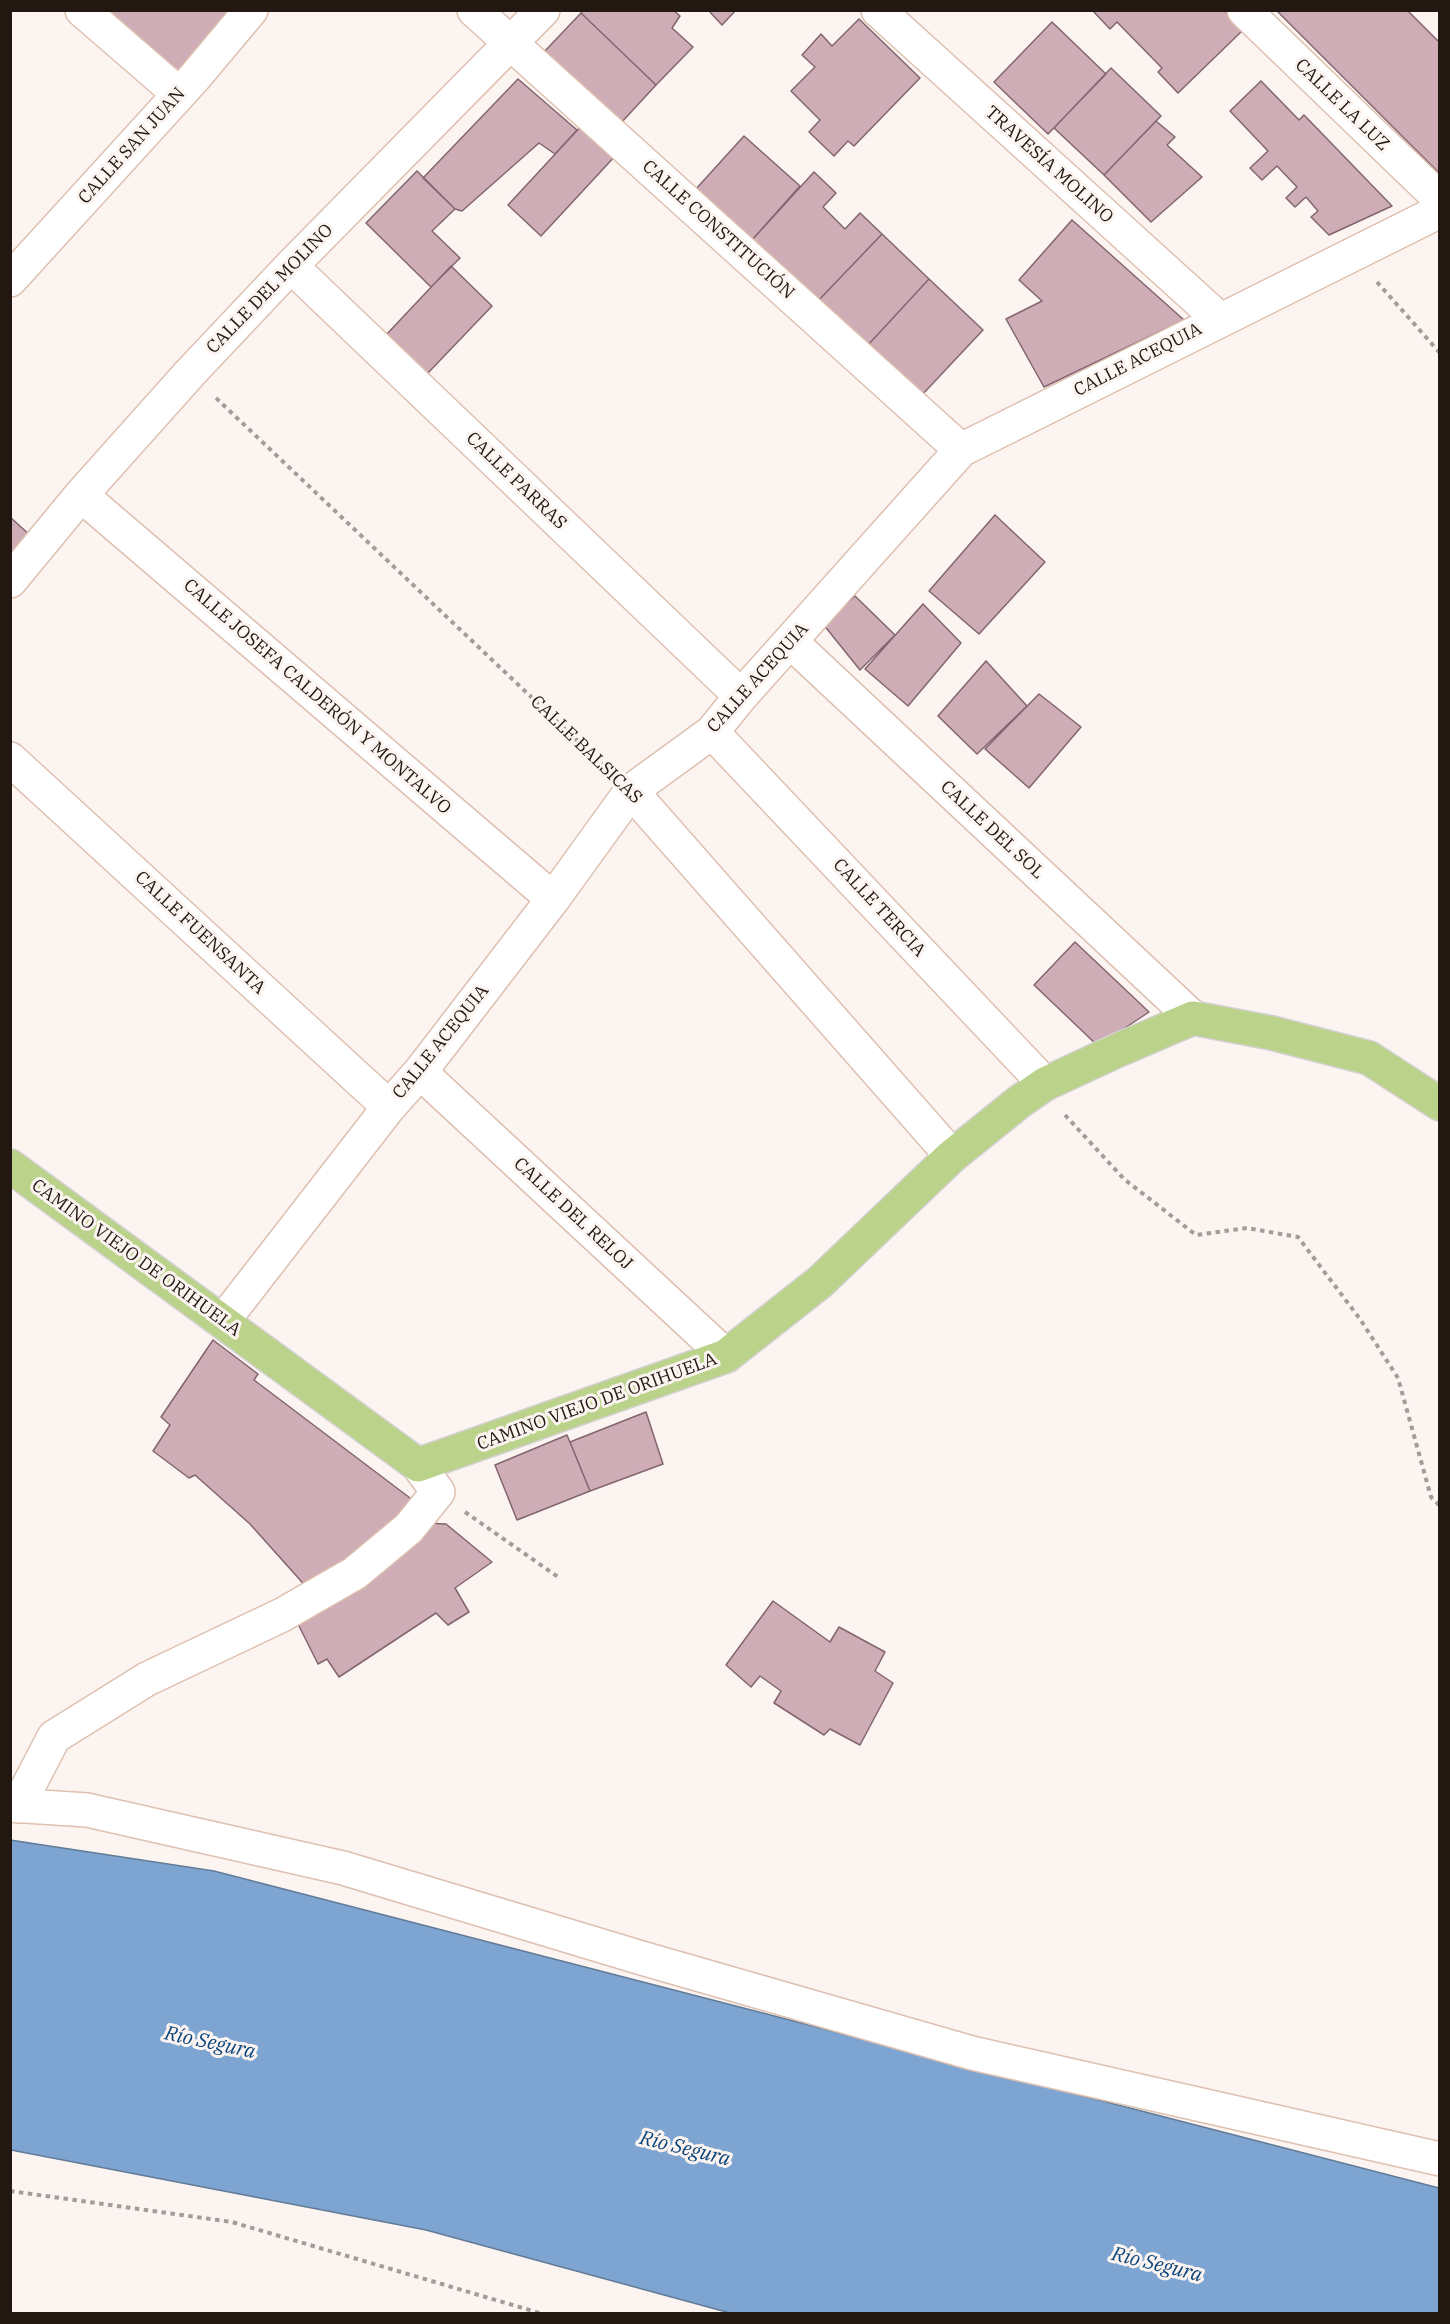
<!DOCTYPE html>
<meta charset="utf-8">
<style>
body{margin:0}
#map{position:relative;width:1450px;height:2324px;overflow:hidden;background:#fbf4f1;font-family:"IBM Plex Serif",serif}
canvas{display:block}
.frame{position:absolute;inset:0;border:12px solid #221811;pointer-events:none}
</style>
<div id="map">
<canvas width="1450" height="2324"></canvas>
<div class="frame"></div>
</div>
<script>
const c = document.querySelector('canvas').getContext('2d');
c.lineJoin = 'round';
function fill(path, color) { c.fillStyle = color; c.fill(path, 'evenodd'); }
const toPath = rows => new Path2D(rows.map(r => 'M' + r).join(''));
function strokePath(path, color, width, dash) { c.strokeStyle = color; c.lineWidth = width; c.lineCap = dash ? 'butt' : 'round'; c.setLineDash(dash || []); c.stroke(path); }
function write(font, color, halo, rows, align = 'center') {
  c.font = font + ' "IBM Plex Serif",serif'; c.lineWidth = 6; c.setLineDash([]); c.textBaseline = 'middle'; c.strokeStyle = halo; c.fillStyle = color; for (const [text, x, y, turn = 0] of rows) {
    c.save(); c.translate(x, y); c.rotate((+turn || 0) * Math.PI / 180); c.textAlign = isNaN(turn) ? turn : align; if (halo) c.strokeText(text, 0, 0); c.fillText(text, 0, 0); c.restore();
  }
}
const water = toPath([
 [10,1840,214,1871,1439,2188,1439,2313,730,2313,426,2230,11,2150,10,1840]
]);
fill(water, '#7ea5d1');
strokePath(water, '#627b97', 1.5);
const building = toPath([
 [101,10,241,10,174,77,101,10],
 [583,10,673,10,680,16,672,28,693,47,656,85,581,13,583,10],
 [708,10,736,10,722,25,708,10],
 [1092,10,1224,10,1243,30,1178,93,1158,72,1162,68,1117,22,1110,29,1092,10],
 [1276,10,1407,10,1440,43,1440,174,1276,10],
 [581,13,656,85,620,124,544,52,581,13],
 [859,19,920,78,854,146,848,141,834,156,809,132,820,120,791,91,815,67,802,55,821,34,832,46,859,19],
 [1052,22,1106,74,1048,134,994,82,1052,22],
 [1111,68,1161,116,1104,175,1054,128,1111,68],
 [518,79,577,130,555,154,539,143,462,211,455,209,423,178,518,79],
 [1261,81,1299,120,1304,115,1392,206,1329,235,1311,217,1318,211,1306,197,1295,207,1286,198,1297,187,1277,166,1262,180,1250,168,1268,151,1230,111,1261,81],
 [1156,121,1175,137,1167,145,1202,177,1151,222,1104,175,1156,121],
 [584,123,617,154,541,236,508,205,584,123],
 [744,136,800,186,752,240,695,190,744,136],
 [417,171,455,209,432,231,460,258,431,287,366,223,417,171],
 [814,172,836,193,823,207,845,229,860,213,882,234,818,301,752,240,814,172],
 [1072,220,1184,320,1044,387,1006,319,1042,301,1019,280,1072,220],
 [882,234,929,279,868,345,818,301,882,234],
 [451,266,492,306,427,374,386,335,451,266],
 [929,279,983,330,921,396,868,345,929,279],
 [995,515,1045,562,979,634,929,591,995,515],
 [10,517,32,537,10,562,10,517],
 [855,596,895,635,860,670,823,624,855,596],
 [923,604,961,643,908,706,865,669,923,604],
 [986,661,1027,706,977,754,938,716,986,661],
 [1039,694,1081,727,1029,788,985,749,1039,694],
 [1075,942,1149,1012,1098,1046,1034,985,1075,942],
 [213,1340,258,1374,254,1380,414,1501,351,1567,309,1590,250,1524,195,1475,189,1478,153,1451,170,1425,161,1417,213,1340],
 [646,1412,663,1464,590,1491,570,1442,646,1412],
 [567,1435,590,1491,517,1520,495,1465,567,1435],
 [424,1523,446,1524,492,1562,455,1588,469,1612,448,1625,436,1613,339,1677,327,1659,318,1664,297,1622,424,1523],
 [773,1601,830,1642,839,1627,885,1652,875,1671,893,1683,860,1745,830,1729,824,1735,774,1703,781,1691,760,1676,751,1687,726,1665,773,1601]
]);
fill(building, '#ceadb7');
strokePath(building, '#83656f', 1.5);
const minor = toPath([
 [82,10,179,94],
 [474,10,961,450],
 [878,10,1219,319],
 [1244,10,1440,199],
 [291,266,741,696],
 [10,280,194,78,251,10],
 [81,495,553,899],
 [10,581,81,495,190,373,291,266,543,10],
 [791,642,1193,1018],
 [712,732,1045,1084],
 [10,759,389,1107],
 [631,791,952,1156],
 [420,1072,726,1356],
 [223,1321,389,1107,420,1072,553,899,631,791,712,732,741,696,961,450,1440,211],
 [10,1805,87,1810,343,1868,645,1959,972,2053,1440,2159],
 [18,1806,54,1737,147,1679,282,1615,355,1573,409,1528,438,1492,418,1465]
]);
const major = toPath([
 [10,1166,418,1465,726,1356,820,1282,952,1156,1019,1102,1045,1084,1116,1051,1193,1018,1272,1033,1369,1058,1440,1104]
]);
strokePath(minor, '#dec0b0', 36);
strokePath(major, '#d3d1cf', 36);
strokePath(toPath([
 [1377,282,1440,353],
 [216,398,605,767],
 [1065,1115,1124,1179,1196,1235,1247,1228,1298,1237,1360,1319,1398,1378,1431,1497,1440,1506],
 [465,1512,558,1577],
 [10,2191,232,2222,543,2314]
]), '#a49c98', 4, [4.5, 4.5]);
strokePath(minor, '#fff', 33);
strokePath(major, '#bbd28a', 33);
write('18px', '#221811', '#fbf4f1', [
 ["CALLE LA LUZ",1342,105,44],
 ["CALLE SAN JUAN",132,146,-48],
 ["TRAVESÍA MOLINO",1049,165,42],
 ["CALLE CONSTITUCIÓN",718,230,42],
 ["CALLE DEL MOLINO",270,289,-46],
 ["CALLE ACEQUIA",1138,360,-27],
 ["CALLE PARRAS",516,481,44],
 ["CALLE ACEQUIA",758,678,-48],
 ["CALLE JOSEFA CALDERÓN Y MONTALVO",317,697,41],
 ["CALLE BALSICAS",586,750,44],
 ["CALLE DEL SOL",992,830,43],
 ["CALLE TERCIA",879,908,47],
 ["CALLE FUENSANTA",200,933,43],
 ["CALLE ACEQUIA",441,1042,-51],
 ["CALLE DEL RELOJ",573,1214,43],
 ["CAMINO VIEJO DE ORIHUELA",136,1258,36],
 ["CAMINO VIEJO DE ORIHUELA",597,1402,-20]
]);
write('italic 20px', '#0b447a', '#fbf4f1', [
 ["Río Segura",210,2043,12],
 ["Río Segura",685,2149,14],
 ["Río Segura",1157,2265,14]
]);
</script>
